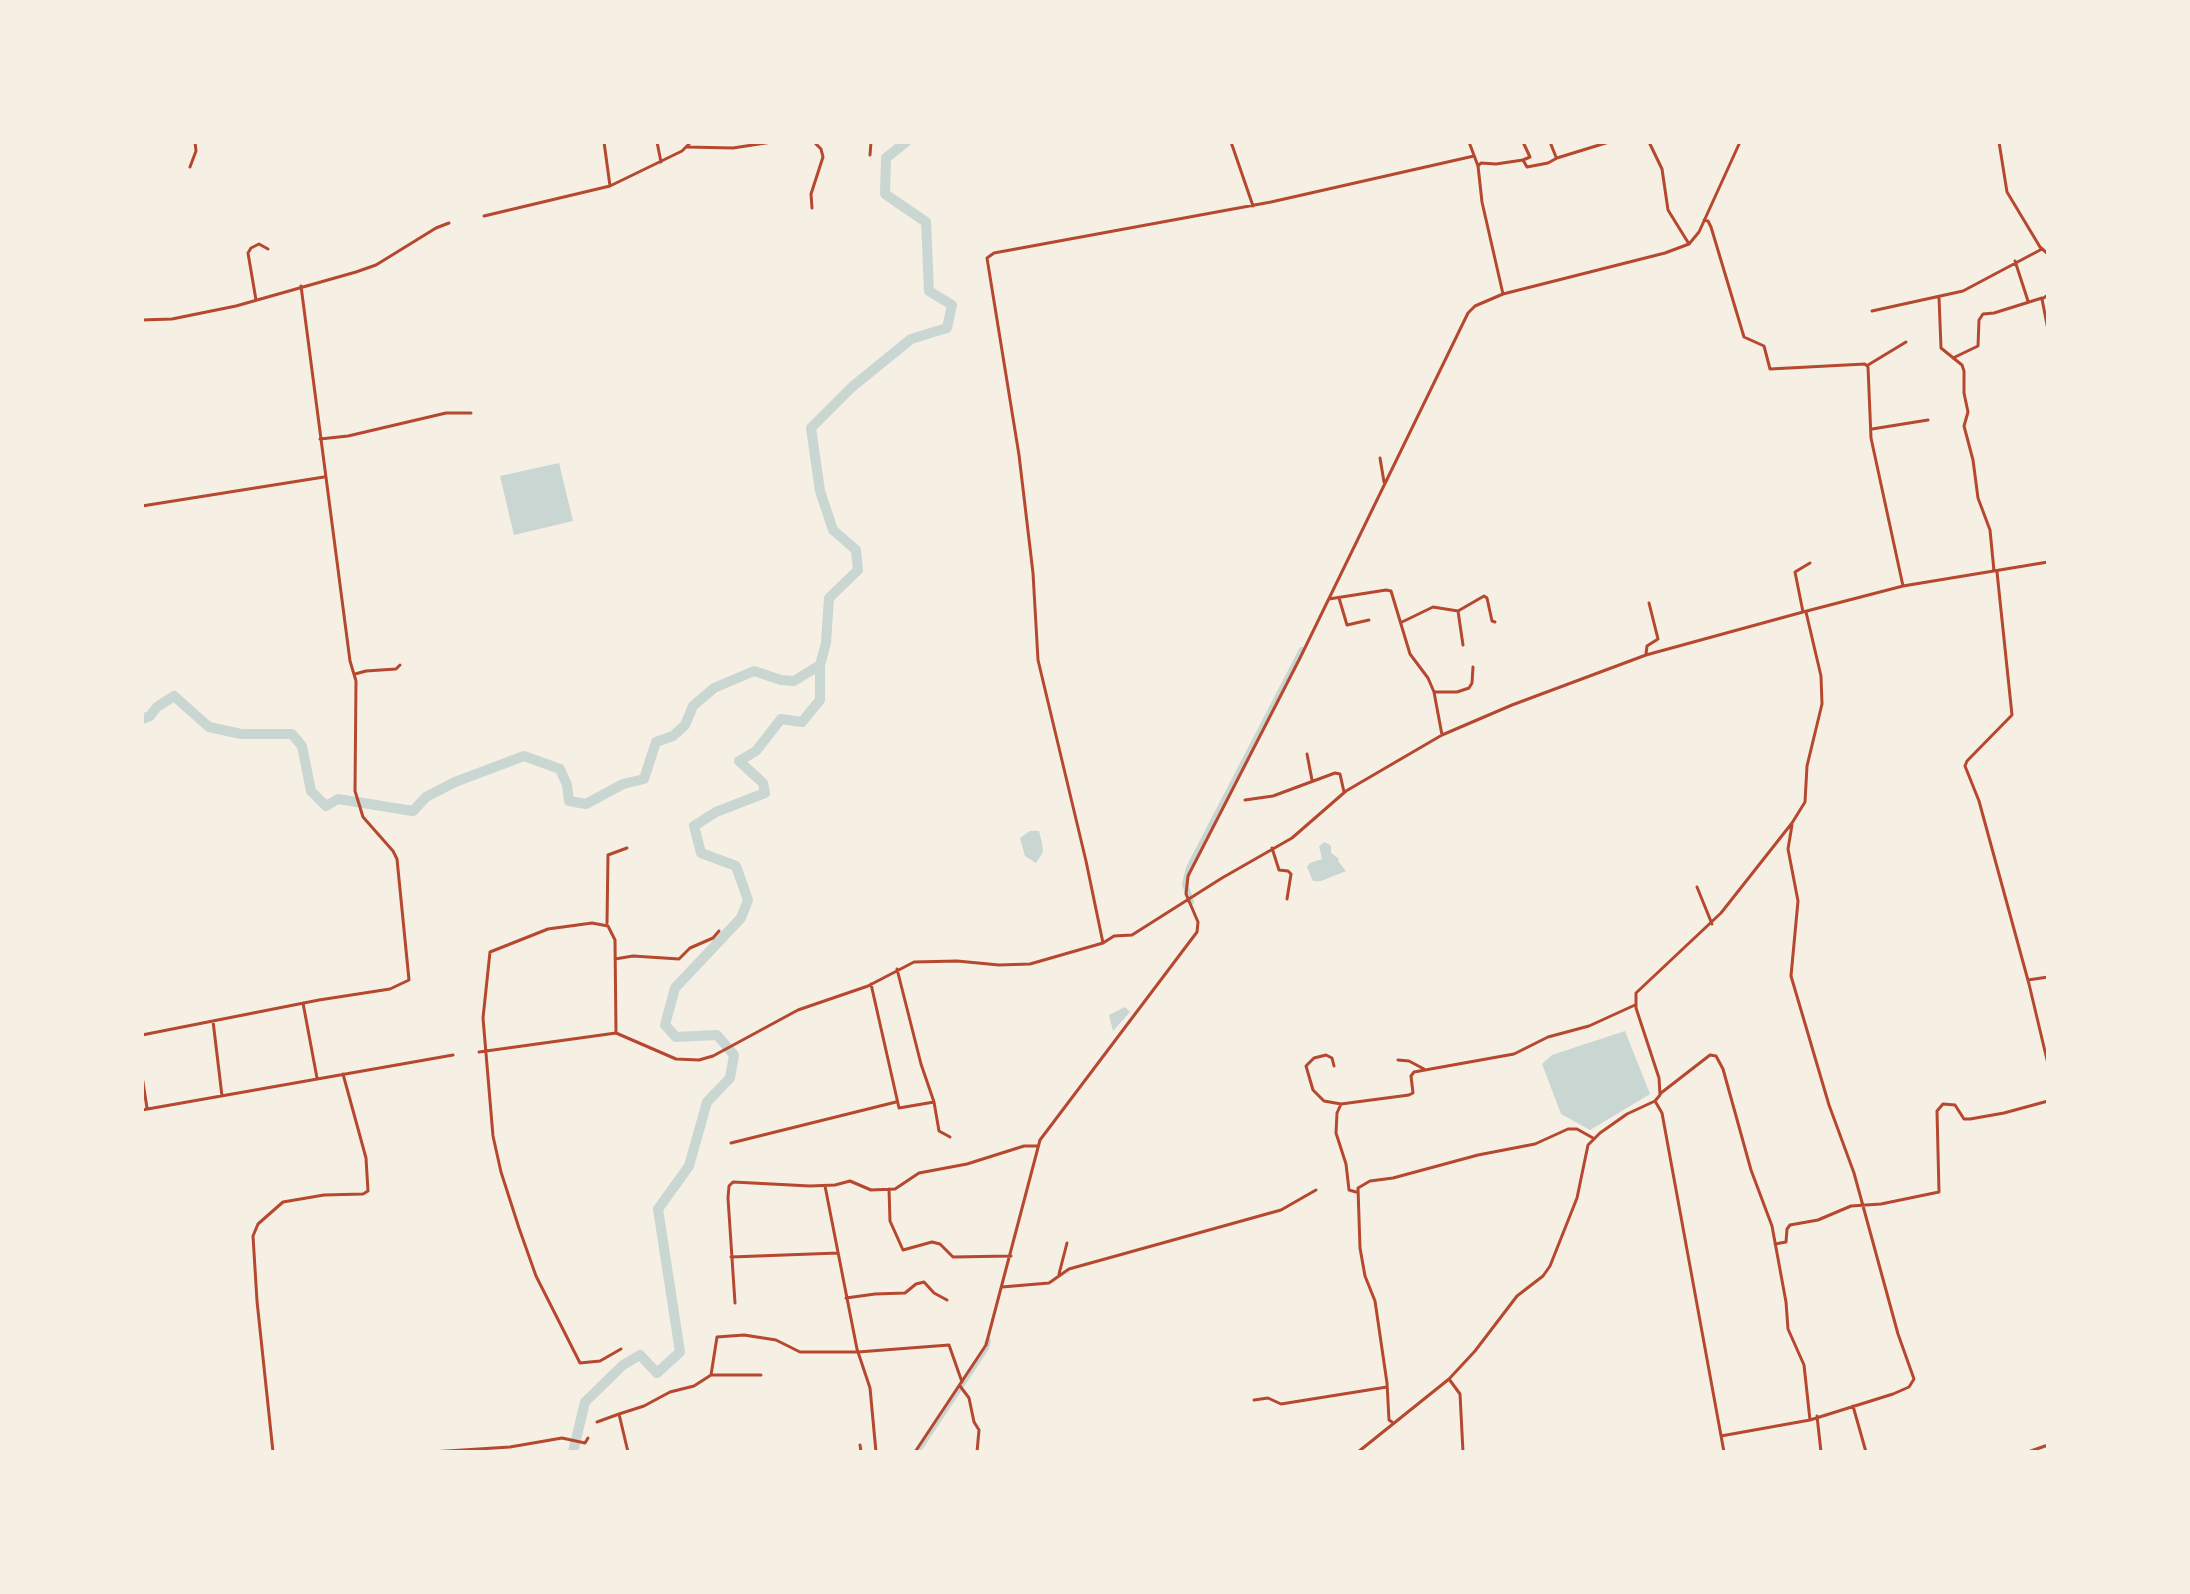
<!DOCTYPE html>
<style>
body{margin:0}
#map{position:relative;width:2190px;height:1594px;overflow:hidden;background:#f6efe4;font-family:Quicksand,sans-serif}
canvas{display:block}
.frame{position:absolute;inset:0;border:144px solid #f6efe4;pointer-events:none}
</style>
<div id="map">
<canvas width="2190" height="1594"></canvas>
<div class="frame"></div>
</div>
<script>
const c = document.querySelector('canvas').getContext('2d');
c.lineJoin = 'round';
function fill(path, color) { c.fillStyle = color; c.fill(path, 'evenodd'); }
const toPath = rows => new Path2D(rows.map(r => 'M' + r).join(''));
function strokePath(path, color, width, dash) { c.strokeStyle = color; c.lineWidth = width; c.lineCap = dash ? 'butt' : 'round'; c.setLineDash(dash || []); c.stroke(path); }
fill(toPath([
 [559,463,573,521,514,535,500,476],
 [1030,831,1039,831,1042,843,1043,852,1036,863,1025,856,1020,838],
 [1325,842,1331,846,1331,853,1339,859,1338,861,1346,871,1321,881,1313,881,1307,867,1310,863,1322,859,1319,846],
 [1125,1007,1130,1012,1113,1031,1109,1015],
 [1625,1031,1650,1094,1590,1130,1561,1114,1542,1064,1552,1055]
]), '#c9d6d2');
strokePath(toPath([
 [1191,902,1185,884,1189,868,1302,650],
 [917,1452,986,1348,988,1341]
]), '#c9d6d2', 6);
strokePath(toPath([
 [142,719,150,716,157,707,174,696,209,727,241,734,292,734,302,746,311,791,326,806,338,799,413,811,426,797,455,782,524,756,560,769,567,785,569,801,586,804,623,784,644,779,656,742,673,736,685,725,693,706,714,688,754,671,781,680,794,681,820,665],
 [573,1452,585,1402,623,1365,640,1355,657,1373,680,1352,658,1209,689,1166,707,1102,730,1078,734,1055,717,1035,676,1037,665,1025,675,988,741,918,748,900,736,866,701,853,694,826,716,812,765,793,763,783,739,761,756,751,781,719,802,722,820,700,820,665,826,643,829,598,858,570,856,550,833,530,820,491,811,428,852,387,911,339,947,328,952,305,929,291,926,222,885,194,886,158,906,142]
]), '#c9d6d2', 10);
strokePath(toPath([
 [604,142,610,186],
 [657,142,661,162],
 [1231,142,1253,206],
 [1469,142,1478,166,1482,202,1503,294],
 [1550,142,1556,157],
 [1649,142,1662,169,1668,210,1689,244],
 [1999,142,2007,192,2040,247,2048,254],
 [687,147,733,148,772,142],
 [870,155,871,142],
 [1523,160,1530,157,1523,142],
 [1478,166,1481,163,1496,164,1523,160,1527,167,1548,163,1557,158,1609,142],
 [190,167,196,151,195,142],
 [812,208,811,194,823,157,821,149,814,142],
 [484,216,610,186,682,151,691,142],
 [1704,220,1708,221,1711,227,1744,337,1764,346,1770,369,1865,364,1868,367,1871,438,1903,586],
 [2015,261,2028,301],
 [2048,295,2042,299,2048,330],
 [1939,297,1941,348,1962,365,1964,371,1964,393,1968,412,1964,426,1973,460,1978,498,1990,530,1994,571],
 [256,300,248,253,251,248,259,244,268,249],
 [1872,311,1963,291,2042,249],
 [142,320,172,319,236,306,356,272,376,265,436,228,449,223],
 [1953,358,1978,346,1979,320,1983,314,1994,313,2042,298],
 [1868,365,1906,342],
 [1872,429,1928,420],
 [320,439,348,436,446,413,471,413],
 [1380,458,1384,482],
 [142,506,324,477],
 [1997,572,2012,715,1967,761,1965,766,1979,801,2029,984,2048,1064],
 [1339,598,1347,625,1369,620],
 [1329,599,1386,590,1391,591,1410,654,1428,678,1434,692,1442,735],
 [1458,611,1463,645],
 [1803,612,1795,572,1810,563],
 [1402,622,1433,607,1458,611,1484,596,1487,598,1492,621,1495,622],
 [1646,654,1647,646,1658,639,1649,603],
 [355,674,366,671,396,669,400,665],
 [1434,692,1457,692,1469,688,1472,683,1473,667],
 [1307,754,1312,780],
 [1245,800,1273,796,1335,773,1340,774,1344,792],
 [1272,848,1279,870,1288,871,1291,874,1287,899],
 [1697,887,1712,924],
 [607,923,608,855,627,848],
 [1103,943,1086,861,1038,660,1033,573,1019,455,987,258,994,253,1271,202,1474,156],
 [615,959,633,956,679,959,690,948,713,938,719,931],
 [897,969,921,1064,934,1102,939,1131,950,1137],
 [2028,980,2048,977],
 [871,984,899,1108,934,1102],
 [303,1003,317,1078],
 [213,1021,222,1096],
 [616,1033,615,940,608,926,592,923,548,929,490,952,483,1018,493,1136,501,1172,519,1228,536,1276,580,1363,600,1361,621,1349],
 [142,1035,319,1000,390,989,409,980,397,859,393,851,363,817,355,791,356,681,350,661,301,286],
 [479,1052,616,1033,676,1059,699,1060,713,1056,798,1010,868,986,914,962,957,961,999,965,1030,964,1103,943,1114,936,1132,935,1222,878,1292,838,1346,791,1442,735,1512,705,1646,655,1803,612,1903,586,2048,562],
 [1398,1060,1409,1061,1424,1069],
 [1334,1066,1332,1058,1326,1055,1314,1058,1306,1066,1313,1090,1324,1101,1341,1104,1409,1095,1413,1093,1411,1076,1414,1072,1514,1054,1548,1037,1589,1026,1635,1005],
 [142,1076,147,1108],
 [1661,1093,1710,1055,1716,1056,1723,1069,1751,1170,1772,1226,1786,1302,1788,1329,1804,1365,1810,1420],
 [1655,1101,1662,1113,1724,1452],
 [1341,1104,1337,1113,1336,1133,1346,1164,1349,1190,1356,1192],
 [142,1110,453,1055],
 [731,1143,896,1102],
 [825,1186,857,1349,870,1388,876,1452],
 [889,1189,890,1221,903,1250,932,1242,940,1244,953,1257,1011,1256],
 [1775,1244,1786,1242,1787,1229,1790,1225,1818,1220,1851,1206,1881,1204,1939,1192,1937,1111,1943,1104,1955,1105,1964,1119,1970,1119,2004,1113,2048,1101],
 [731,1257,838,1253],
 [1059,1274,1067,1243],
 [1002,1287,1049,1283,1069,1269,1281,1210,1316,1190],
 [846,1298,875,1294,905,1293,916,1284,924,1282,934,1293,947,1300],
 [735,1303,728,1198,729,1186,733,1182,810,1186,835,1185,850,1181,871,1190,895,1189,919,1173,967,1164,1024,1146,1037,1146],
 [711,1375,717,1337,744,1335,776,1340,800,1352,858,1352,949,1345,962,1382],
 [1449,1379,1460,1394,1463,1452],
 [960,1386,969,1398,974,1422,979,1430,977,1452],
 [1254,1400,1268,1398,1281,1404,1387,1387],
 [1853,1406,1866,1452],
 [619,1414,644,1406,670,1392,694,1386,711,1375,761,1375],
 [1817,1416,1821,1452],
 [597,1422,619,1414,628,1452],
 [1392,1422,1389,1420,1387,1383,1375,1301,1365,1276,1360,1248,1358,1188,1370,1181,1393,1178,1478,1155,1535,1144,1568,1129,1577,1129,1593,1138],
 [1721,1436,1810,1420,1893,1394,1909,1387,1914,1379,1898,1334,1854,1173,1829,1105,1791,976,1798,901,1788,849,1792,825],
 [860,1445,861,1452],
 [273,1452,257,1301,253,1236,258,1224,283,1202,324,1195,363,1194,368,1191,366,1158,343,1074],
 [431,1452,510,1447,562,1438,585,1443,588,1438],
 [915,1452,986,1345,1040,1140,1197,932,1198,922,1186,894,1188,876,1300,658,1468,313,1475,306,1503,294,1665,253,1689,244,1699,232,1740,142],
 [1358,1452,1449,1379,1475,1351,1517,1296,1543,1276,1550,1266,1577,1198,1588,1145,1600,1133,1627,1114,1655,1101,1660,1095,1659,1078,1636,1008,1636,993,1721,913,1792,823,1805,802,1807,766,1822,704,1821,676,1806,612],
 [2028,1452,2048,1445]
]), '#b5482f', 3);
</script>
